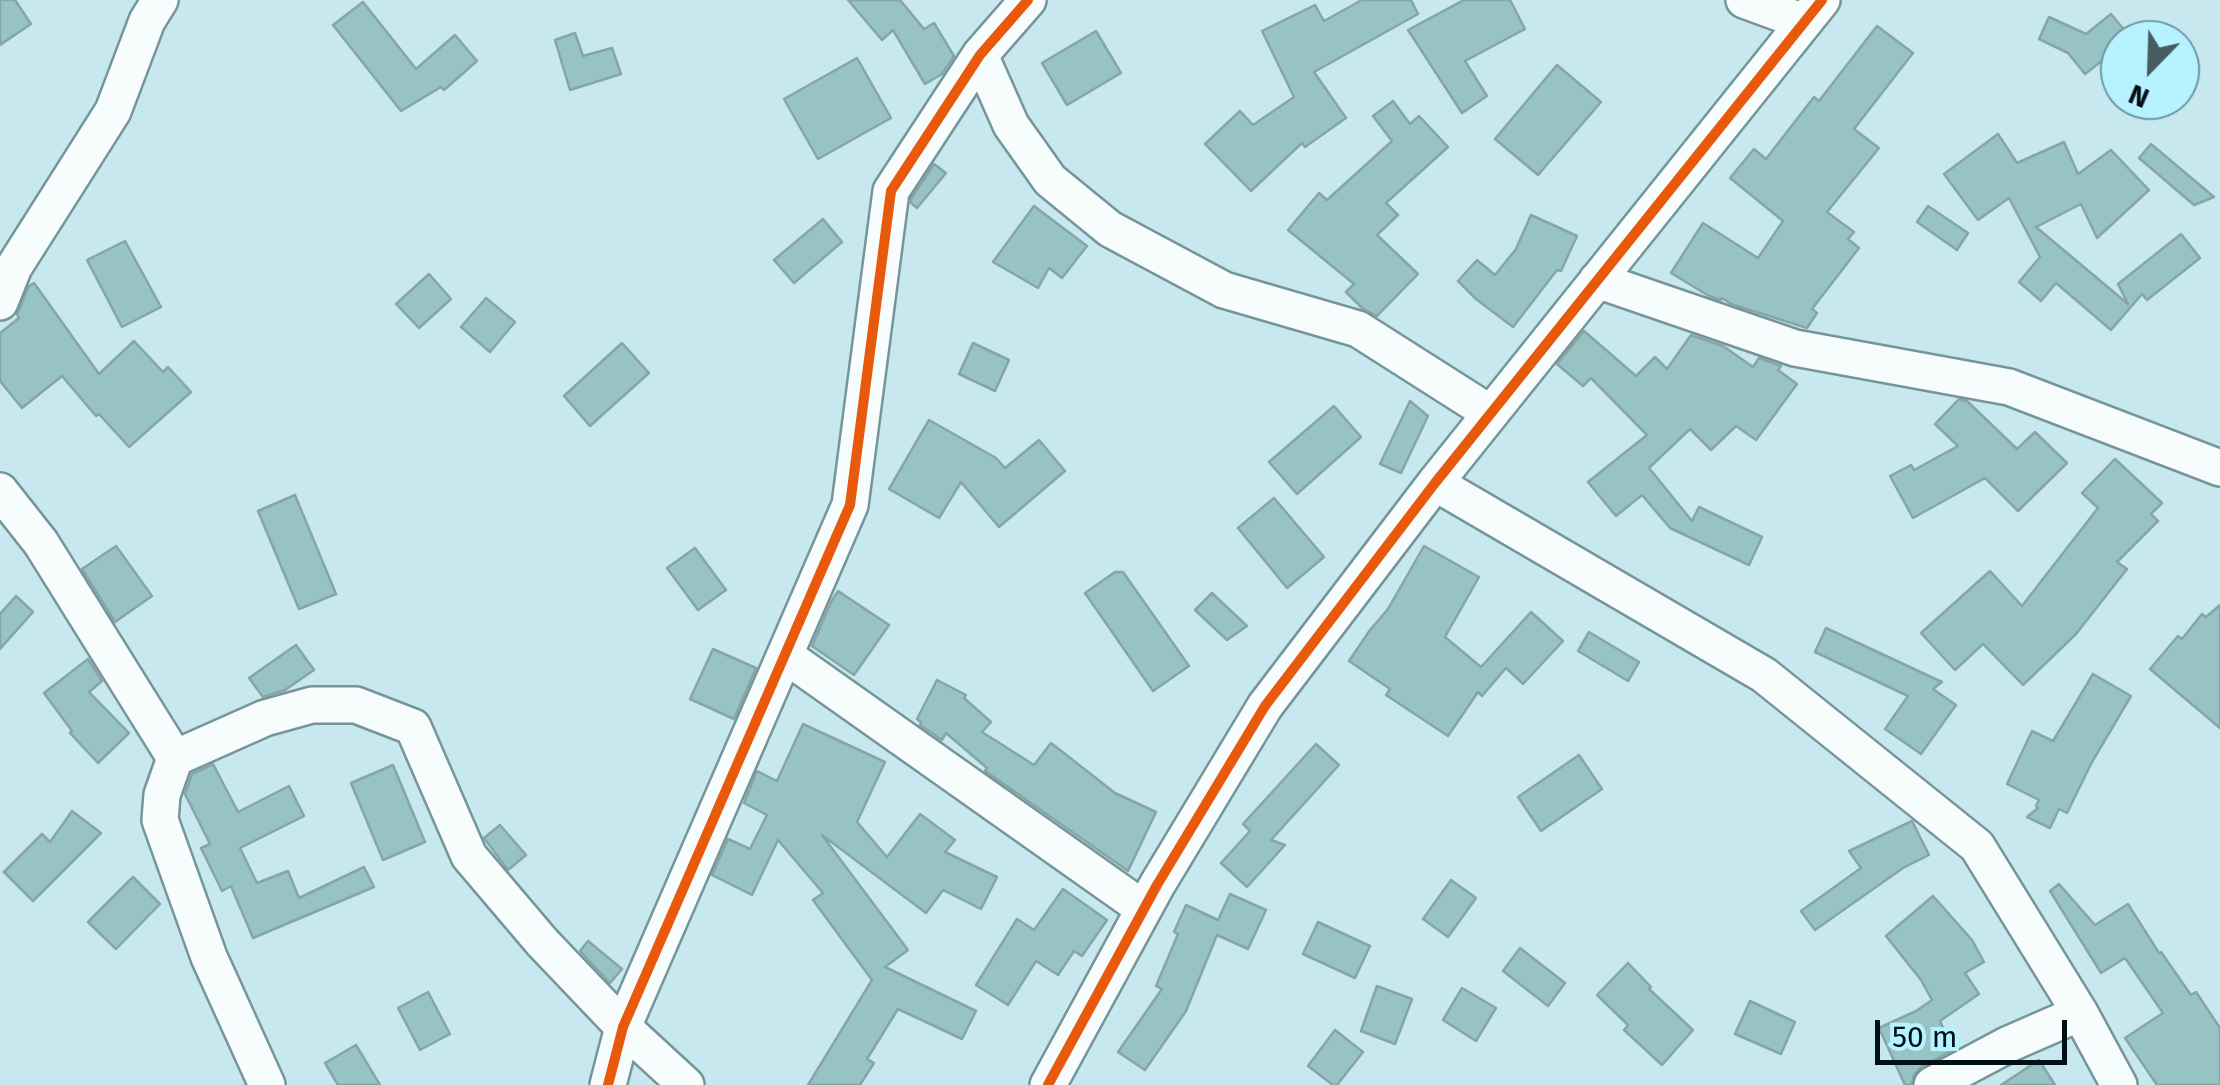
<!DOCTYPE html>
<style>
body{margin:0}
#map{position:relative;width:2220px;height:1085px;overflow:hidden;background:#c7e8ee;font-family:"Fira Sans",sans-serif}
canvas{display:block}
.north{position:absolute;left:2100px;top:20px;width:100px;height:100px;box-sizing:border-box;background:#b6f2ff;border:2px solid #6d98a1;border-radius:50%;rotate:203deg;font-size:28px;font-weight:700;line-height:40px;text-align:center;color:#001015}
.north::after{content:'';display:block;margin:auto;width:35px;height:45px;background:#465c61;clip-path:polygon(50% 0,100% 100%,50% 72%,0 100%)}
.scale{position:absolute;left:1875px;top:1020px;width:192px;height:45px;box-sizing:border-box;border:5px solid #001015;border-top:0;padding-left:12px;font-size:30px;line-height:35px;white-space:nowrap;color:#001015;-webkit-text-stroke:8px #b6f2ff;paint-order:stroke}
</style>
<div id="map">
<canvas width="2220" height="1085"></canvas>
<div class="north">N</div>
<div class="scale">50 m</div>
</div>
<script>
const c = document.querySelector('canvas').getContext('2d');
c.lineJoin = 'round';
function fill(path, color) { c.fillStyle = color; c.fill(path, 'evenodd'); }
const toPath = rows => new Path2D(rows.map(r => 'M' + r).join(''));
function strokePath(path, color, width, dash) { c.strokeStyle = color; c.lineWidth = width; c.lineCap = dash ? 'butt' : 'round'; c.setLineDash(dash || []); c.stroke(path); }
const building = toPath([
 [0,0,15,0,31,24,0,45,0,0],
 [848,0,900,0,924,29,934,23,954,56,942,74,925,84,893,30,882,40,848,0],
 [1362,0,1411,0,1418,14,1314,72,1346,118,1305,147,1302,143,1251,191,1205,144,1240,111,1253,125,1294,97,1262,31,1315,5,1324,21,1362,0],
 [1464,0,1510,0,1525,29,1465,61,1487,96,1462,113,1408,30,1464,0],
 [363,2,416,69,455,35,477,61,444,90,441,87,401,111,333,25,363,2],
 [2111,14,2131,38,2120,40,2120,47,2085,74,2068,53,2039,39,2049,17,2086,34,2111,14],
 [1877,26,1913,53,1854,129,1879,148,1827,212,1854,232,1848,239,1859,248,1812,309,1817,313,1807,328,1731,304,1722,298,1721,300,1709,296,1671,273,1703,223,1758,258,1783,221,1730,178,1754,149,1766,159,1814,97,1819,101,1877,26],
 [1096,31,1121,73,1067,105,1042,63,1096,31],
 [575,33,583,56,612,48,621,74,570,90,555,40,575,33],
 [857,58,891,118,818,159,784,99,857,58],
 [1557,65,1601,102,1538,175,1495,139,1557,65],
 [1393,101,1410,124,1419,116,1448,147,1386,203,1398,215,1377,235,1418,274,1377,316,1362,308,1346,292,1354,284,1288,230,1319,193,1327,200,1392,141,1373,116,1393,101],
 [1998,134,2017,163,2064,142,2078,174,2111,150,2149,190,2097,238,2081,204,2036,227,2128,304,2118,284,2181,234,2200,258,2147,300,2142,294,2111,330,2056,283,2041,301,2019,282,2040,257,2009,198,1978,220,1944,174,1998,134],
 [2151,144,2214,197,2194,205,2139,158,2151,144],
 [934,164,946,173,917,208,911,203,911,199,934,164],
 [1034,206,1087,246,1062,278,1049,268,1038,288,993,262,1034,206],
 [1928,206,1968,233,1957,250,1917,222,1928,206],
 [1531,215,1577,236,1561,271,1557,270,1513,327,1476,299,1458,281,1477,260,1495,275,1516,249,1531,215],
 [823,219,842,242,794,283,774,260,823,219],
 [125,241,161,307,122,327,87,260,125,241],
 [429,274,451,299,419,328,396,304,429,274],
 [34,283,99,374,134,341,163,372,168,367,191,392,129,447,99,414,96,416,62,376,22,408,0,381,0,333,19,318,17,314,29,286,34,283],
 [486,298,515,322,490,352,461,327,486,298],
 [1584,331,1636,376,1655,357,1667,369,1691,335,1723,346,1753,367,1759,358,1781,366,1778,370,1797,384,1756,440,1736,426,1711,450,1690,429,1649,468,1692,521,1699,507,1762,537,1749,565,1670,528,1642,495,1616,516,1588,482,1647,435,1591,378,1583,386,1557,364,1584,331],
 [622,343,649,373,590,426,564,396,622,343],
 [973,343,1009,360,995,391,959,374,973,343],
 [1959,399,1967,401,2017,449,2035,432,2067,463,2018,511,1985,478,1913,518,1890,476,1911,465,1914,470,1958,446,1935,424,1959,399],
 [1410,401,1428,416,1401,473,1380,464,1410,401],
 [1334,406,1361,437,1297,494,1269,462,1334,406],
 [929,420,996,458,1005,468,1039,440,1065,471,999,527,961,482,939,518,889,489,929,420],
 [2115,459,2162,503,2151,514,2158,521,2117,562,2127,569,2076,634,2023,685,1983,644,1955,670,1921,633,1990,571,2022,606,2098,508,2082,493,2115,459],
 [295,495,336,594,299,609,258,511,295,495],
 [1274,498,1324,557,1287,588,1238,528,1274,498],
 [116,546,152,596,115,622,82,569,116,546],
 [1424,546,1479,577,1445,637,1481,667,1531,612,1563,641,1523,684,1506,668,1482,696,1478,692,1448,736,1386,695,1390,689,1349,661,1370,630,1388,609,1424,546],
 [695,548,726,590,698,610,667,568,695,548],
 [1115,572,1123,572,1189,666,1153,691,1085,593,1115,572],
 [838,591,889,625,854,675,812,646,831,602,838,591],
 [1212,593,1247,626,1227,640,1195,610,1212,593],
 [16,596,33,612,0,649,0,614,16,596],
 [2220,605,2220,728,2150,669,2178,636,2182,639,2202,614,2206,617,2220,605],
 [1826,628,1942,682,1933,689,1956,705,1921,754,1885,729,1908,696,1815,652,1826,628],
 [1589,632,1639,662,1628,681,1578,651,1589,632],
 [296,645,314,670,285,690,263,697,249,678,296,645],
 [713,649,756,668,734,719,690,699,713,649],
 [88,659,102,681,89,692,129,733,98,763,70,733,72,731,44,693,88,659],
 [2093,674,2131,696,2092,762,2067,813,2059,809,2050,828,2027,817,2038,808,2036,806,2039,800,2007,784,2032,731,2053,741,2093,674],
 [937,680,966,695,964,698,991,722,982,732,1034,765,1051,743,1115,793,1156,812,1128,871,985,771,987,768,946,733,942,740,920,725,921,722,917,719,937,680],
 [803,724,885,762,857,822,887,857,920,814,955,840,945,852,997,877,981,909,943,890,926,913,822,835,908,950,885,967,976,1011,962,1039,898,1009,867,1059,874,1063,860,1085,808,1085,872,980,813,900,823,893,778,840,752,895,712,875,728,839,750,849,767,815,744,803,757,771,777,781,803,724],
 [1316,744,1339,765,1271,840,1285,845,1247,887,1221,863,1250,831,1243,824,1316,744],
 [1579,755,1602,789,1541,831,1518,797,1579,755],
 [213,764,238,812,289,786,304,816,240,848,257,883,288,871,299,898,364,867,374,887,253,938,231,886,222,891,201,848,210,844,185,794,192,774,213,764],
 [393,765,425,842,383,860,351,783,393,765],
 [72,811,101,833,33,901,4,872,42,834,50,842,72,811],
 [1912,821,1929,855,1903,868,1815,930,1801,911,1861,868,1849,851,1912,821],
 [500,825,526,855,508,870,484,838,500,825],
 [133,877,160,904,116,949,88,922,133,877],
 [1451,880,1476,898,1448,937,1423,919,1451,880],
 [2059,884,2095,925,2128,904,2159,953,2161,952,2191,995,2196,992,2220,1028,2220,1085,2157,1085,2125,1038,2163,1013,2125,958,2101,973,2050,891,2059,884],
 [1063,889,1107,920,1082,956,1074,951,1058,975,1036,961,1008,1005,976,985,1017,919,1034,930,1063,889],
 [1230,894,1266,910,1248,949,1217,935,1186,1011,1145,1070,1118,1052,1162,989,1156,986,1178,934,1174,932,1186,905,1218,920,1230,894],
 [1933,896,1972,940,1984,962,1965,973,1979,994,1940,1021,1953,1050,1921,1067,1914,1075,1911,1085,1905,1085,1879,1028,1916,1011,1932,1000,1921,980,1886,936,1933,896],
 [1318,922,1370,946,1355,978,1303,954,1318,922],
 [588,941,622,969,610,983,580,951,588,941],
 [1520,948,1565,983,1548,1006,1503,971,1520,948],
 [1628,963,1651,987,1649,989,1693,1030,1662,1065,1624,1030,1628,1025,1597,995,1628,963],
 [1377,986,1412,999,1395,1044,1361,1031,1377,986],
 [1462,988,1496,1008,1476,1041,1443,1020,1462,988],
 [428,992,450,1034,420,1050,398,1008,428,992],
 [1750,1001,1795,1022,1781,1054,1735,1034,1750,1001],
 [1335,1030,1363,1052,1337,1085,1333,1085,1308,1066,1335,1030],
 [356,1045,380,1085,338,1085,325,1063,356,1045],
 [2039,1060,2055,1085,2001,1085,2039,1060]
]);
fill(building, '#97c3c5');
strokePath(building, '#86a5a7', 2.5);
const minor = toPath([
 [1744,0,1804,22],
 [980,55,1011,125,1050,180,1110,229,1224,290,1358,329,1490,413],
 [1597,280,1795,348,2009,387,2220,468],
 [0,302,14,267,113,111,147,21,160,0],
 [1435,483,1764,675,1977,846,2080,1013,2119,1085],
 [0,491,41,543,175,758],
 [786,656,1144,909],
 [267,1085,209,957,160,820,162,795,175,758,265,718,312,705,356,705,413,727,469,856,542,942,623,1027,686,1085],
 [608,1085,623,1027,850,505,891,191,980,55,1028,0],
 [1048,1085,1157,885,1265,706,1435,483,1822,0],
 [1932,1085,2009,1044,2080,1013]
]);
strokePath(minor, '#76959a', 40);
strokePath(minor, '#f7fcfc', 35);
strokePath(toPath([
 [608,1085,623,1027,850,505,891,191,980,55,1028,0],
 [1048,1085,1157,885,1265,706,1435,483,1822,0]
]), '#e8590c', 10);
</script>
